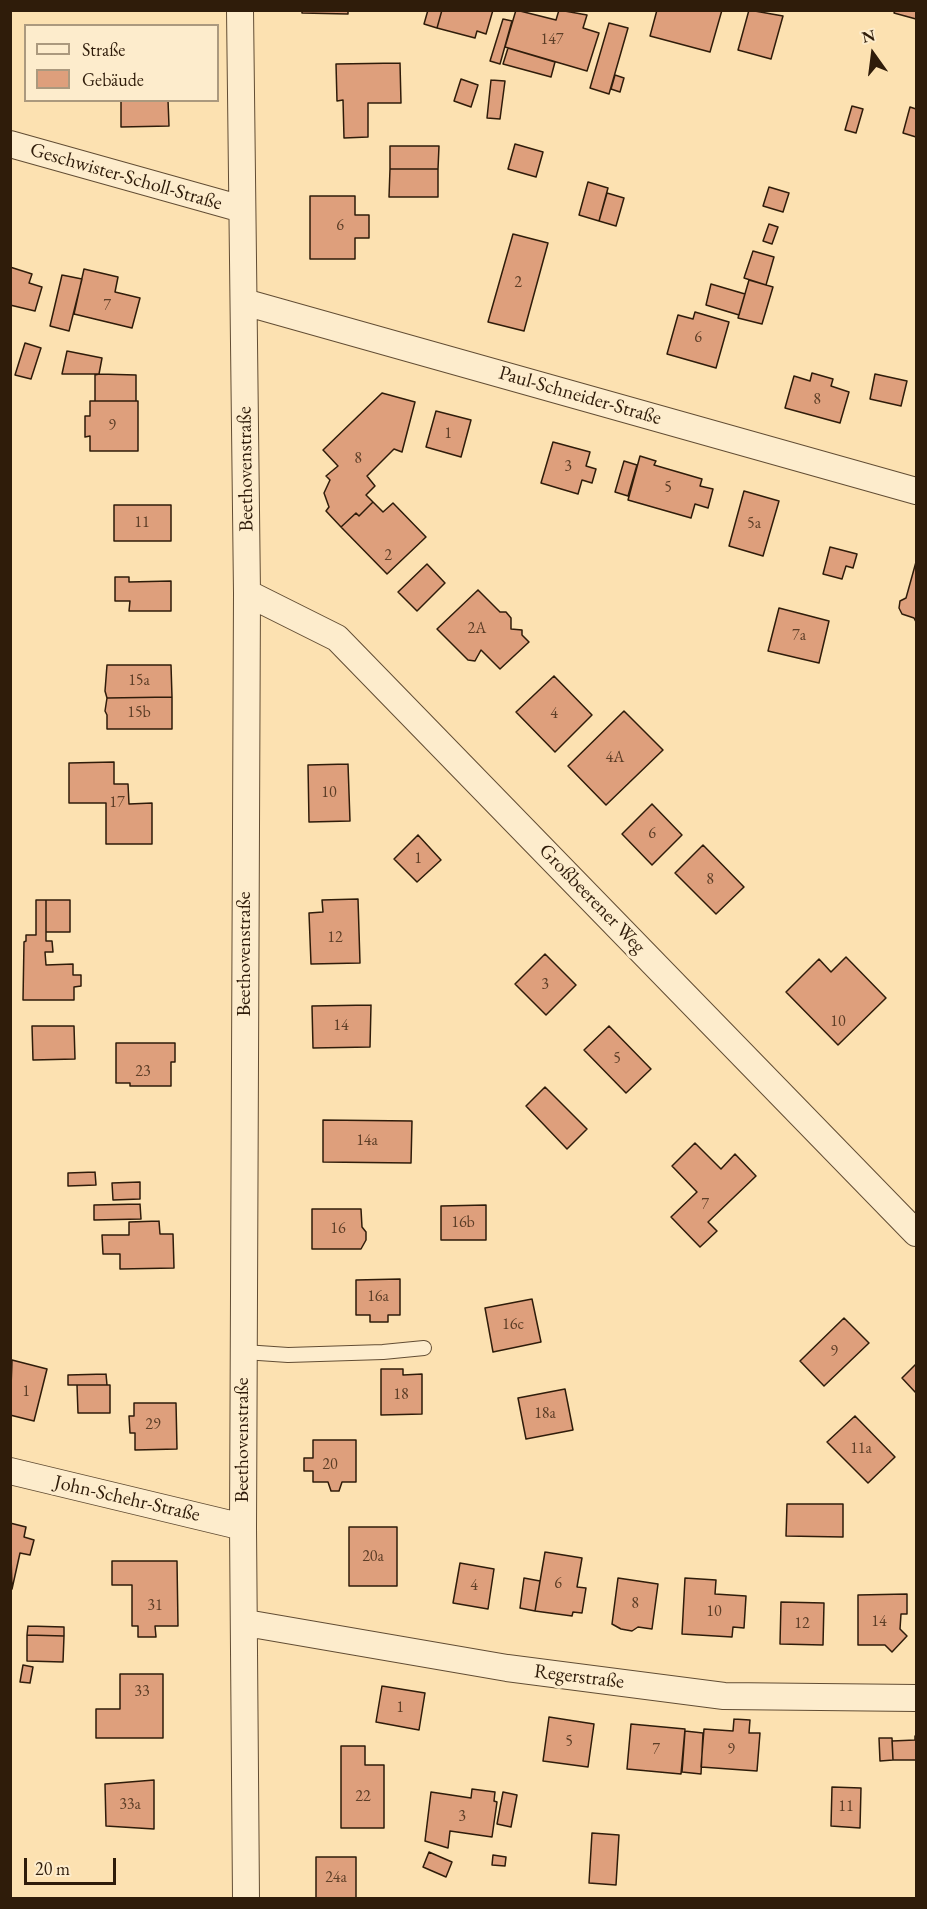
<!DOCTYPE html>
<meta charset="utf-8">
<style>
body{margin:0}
#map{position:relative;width:927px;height:1909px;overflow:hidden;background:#fce1b1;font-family:"EB Garamond",serif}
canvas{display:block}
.frame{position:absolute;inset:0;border:12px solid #2f1c0a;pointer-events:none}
.legend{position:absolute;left:24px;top:24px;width:195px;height:78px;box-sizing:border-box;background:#fdeccc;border:2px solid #ab997e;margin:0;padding:8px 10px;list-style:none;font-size:18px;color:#2f1c0a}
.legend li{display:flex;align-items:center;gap:12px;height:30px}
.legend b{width:30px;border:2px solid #ab997e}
.north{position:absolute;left:843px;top:24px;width:60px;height:60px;-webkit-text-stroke:4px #fdeccc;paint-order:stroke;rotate:346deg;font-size:16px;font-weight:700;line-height:24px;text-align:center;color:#2f1c0a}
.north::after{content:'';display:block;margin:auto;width:21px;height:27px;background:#2f1c0a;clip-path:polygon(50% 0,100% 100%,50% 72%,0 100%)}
.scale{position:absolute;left:24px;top:1858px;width:92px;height:27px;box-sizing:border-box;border:3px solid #2f1c0a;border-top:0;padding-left:8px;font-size:18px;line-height:21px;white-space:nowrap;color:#2f1c0a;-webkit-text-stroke:4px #fdeccc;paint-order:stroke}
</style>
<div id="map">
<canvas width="927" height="1909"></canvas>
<div class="frame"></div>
<ul class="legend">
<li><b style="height:8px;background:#fdeccc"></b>Straße</li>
<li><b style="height:16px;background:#de9f7c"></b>Gebäude</li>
</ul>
<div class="north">N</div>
<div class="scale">20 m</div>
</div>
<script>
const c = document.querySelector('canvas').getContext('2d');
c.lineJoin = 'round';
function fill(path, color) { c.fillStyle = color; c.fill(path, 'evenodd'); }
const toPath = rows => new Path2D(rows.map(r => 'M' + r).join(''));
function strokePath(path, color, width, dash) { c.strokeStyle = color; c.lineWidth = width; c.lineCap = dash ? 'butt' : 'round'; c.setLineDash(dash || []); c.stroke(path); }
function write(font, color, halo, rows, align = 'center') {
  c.font = font + ' "EB Garamond",serif'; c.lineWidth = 6; c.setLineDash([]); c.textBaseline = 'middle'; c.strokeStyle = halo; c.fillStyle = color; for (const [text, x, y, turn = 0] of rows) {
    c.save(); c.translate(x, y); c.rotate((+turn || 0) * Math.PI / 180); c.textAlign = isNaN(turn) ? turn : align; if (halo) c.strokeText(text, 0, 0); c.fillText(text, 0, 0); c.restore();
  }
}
const building = toPath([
 [302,10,348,10,348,14,302,13,302,10],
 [428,10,442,10,437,28,424,24,428,10],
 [442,10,493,10,486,34,477,31,475,38,437,28,442,10],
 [516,10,556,20,559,10,587,15,583,28,599,33,587,71,505,47,516,10],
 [657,10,722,10,710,52,650,36,657,10],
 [749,10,783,16,771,59,738,50,749,10],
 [895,10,916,10,916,19,894,13,895,10],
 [503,19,512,21,500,64,490,61,503,19],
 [609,23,628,28,609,94,590,88,609,23],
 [508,48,555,62,551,77,503,64,508,48],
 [400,63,401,103,368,103,368,137,344,138,343,100,337,101,336,64,400,63],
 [615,75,624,78,620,92,611,89,615,75],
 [461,79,478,85,471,107,454,101,461,79],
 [491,80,505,81,500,119,487,118,491,80],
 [121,100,168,100,169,126,121,127,121,100],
 [852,106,863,109,856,133,845,130,852,106],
 [910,107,916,109,916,137,903,133,910,107],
 [515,144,543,152,536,177,508,169,515,144],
 [390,146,439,146,438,169,390,169,390,146],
 [390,169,438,169,438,197,389,197,390,169],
 [588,182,608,188,599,221,579,215,588,182],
 [769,187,789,193,783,212,763,206,769,187],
 [607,193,624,198,616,226,599,221,607,193],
 [310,196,355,196,355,215,369,215,369,238,355,238,355,259,310,259,310,196],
 [769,224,778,227,772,244,763,241,769,224],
 [513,234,548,243,524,331,488,322,513,234],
 [753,251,774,257,766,285,744,278,753,251],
 [10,267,32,274,29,283,42,287,35,311,10,305,10,267],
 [84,269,118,277,115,292,140,298,132,328,74,314,84,269],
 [62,275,82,279,69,331,50,326,62,275],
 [749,280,773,287,762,324,738,318,749,280],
 [711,284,745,294,739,315,706,305,711,284],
 [695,312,729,322,716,368,667,354,678,315,693,319,695,312],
 [25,343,41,348,31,379,15,375,25,343],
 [67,351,102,358,99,374,62,374,67,351],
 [812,373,833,379,831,386,849,392,840,423,785,408,794,376,810,381,812,373],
 [99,374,136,375,136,401,95,401,95,375,99,374],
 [875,374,907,381,901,406,870,399,875,374],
 [382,393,415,402,402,452,394,449,367,476,375,486,366,495,373,502,359,516,356,513,341,527,326,511,329,507,324,493,330,480,326,476,338,466,323,450,382,393],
 [90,401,138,401,138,451,90,451,90,436,85,437,85,416,90,416,90,401],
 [436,411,471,420,461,457,426,447,436,411],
 [553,442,590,452,586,466,596,469,592,483,582,480,578,494,541,483,553,442],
 [640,456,656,461,654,465,702,479,700,486,713,489,708,508,695,504,691,518,628,500,640,456],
 [624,461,637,465,628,496,615,492,624,461],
 [744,491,779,501,763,556,729,546,744,491],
 [373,502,383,512,393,503,426,537,387,574,341,527,356,513,359,516,373,502],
 [114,505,171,505,171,541,114,541,114,505],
 [830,547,857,554,853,568,846,566,842,579,823,574,830,547],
 [916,562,916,622,914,618,902,614,899,608,900,601,906,598,916,562],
 [427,564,445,583,417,611,398,592,427,564],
 [115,577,129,577,129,582,171,581,171,611,129,611,130,601,115,601,115,577],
 [478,590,500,612,506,612,511,618,511,629,522,630,522,635,529,642,500,669,481,650,475,661,468,660,437,629,478,590],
 [779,608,829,621,819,663,768,651,779,608],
 [107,665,171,665,172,697,107,698,105,691,107,665],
 [554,676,592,715,555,752,516,712,554,676],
 [172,697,172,729,107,729,107,715,105,711,107,698,172,697],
 [624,711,663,750,606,805,568,766,624,711],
 [114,762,114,784,128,784,129,804,152,803,152,844,106,844,106,803,69,803,69,763,114,762],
 [348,764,350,821,309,822,308,765,348,764],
 [652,804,682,835,652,865,622,834,652,804],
 [418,835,441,860,417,882,394,859,418,835],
 [703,845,744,887,716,914,675,873,703,845],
 [358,899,360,963,311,964,309,913,323,912,322,900,358,899],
 [36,900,46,900,46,941,52,941,53,952,45,952,46,965,73,964,73,975,81,975,81,986,74,987,74,1000,23,1000,24,942,26,941,26,935,36,935,36,900],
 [46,900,70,900,70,932,46,932,46,900],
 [545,954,576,985,546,1015,515,984,545,954],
 [846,957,886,998,838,1045,786,992,819,959,831,972,846,957],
 [371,1005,370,1047,313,1048,312,1006,371,1005],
 [32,1026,74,1026,75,1059,33,1060,32,1026],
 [609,1026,651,1069,626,1093,584,1050,609,1026],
 [116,1043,175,1043,175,1062,171,1062,171,1086,130,1086,130,1083,116,1083,116,1043],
 [545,1087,587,1129,567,1149,526,1106,545,1087],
 [323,1120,412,1121,411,1163,323,1162,323,1120],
 [695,1143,721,1169,735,1154,756,1176,708,1222,717,1231,700,1247,671,1217,697,1192,672,1166,695,1143],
 [95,1172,96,1185,68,1186,68,1173,95,1172],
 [140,1182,140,1199,113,1200,112,1183,140,1182],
 [140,1204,141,1219,94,1220,94,1205,140,1204],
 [486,1205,486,1240,441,1240,441,1206,486,1205],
 [312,1209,361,1209,362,1227,366,1232,366,1240,361,1249,312,1249,312,1209],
 [159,1221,160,1234,173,1234,174,1268,120,1269,120,1254,103,1254,102,1235,129,1235,129,1222,159,1221],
 [400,1279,400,1315,388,1315,388,1322,370,1322,370,1315,356,1315,356,1280,400,1279],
 [532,1299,541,1342,493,1352,485,1308,532,1299],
 [844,1318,869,1343,824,1386,800,1361,844,1318],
 [12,1360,47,1369,34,1421,10,1415,12,1360],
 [916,1364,916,1393,902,1378,916,1364],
 [381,1369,403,1369,403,1375,422,1374,422,1414,381,1415,381,1369],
 [106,1374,107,1385,68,1385,68,1375,106,1374],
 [77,1385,110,1385,110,1413,78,1413,77,1385],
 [565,1389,573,1430,526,1439,518,1398,565,1389],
 [134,1403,176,1403,177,1449,135,1450,135,1433,130,1433,129,1416,134,1416,134,1403],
 [855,1416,895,1457,868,1483,827,1442,855,1416],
 [313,1440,356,1440,356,1482,342,1482,339,1491,331,1491,328,1482,313,1482,313,1471,304,1471,304,1458,313,1458,313,1440],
 [787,1504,843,1504,843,1537,786,1536,787,1504],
 [10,1523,26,1527,24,1537,34,1540,30,1555,20,1553,12,1589,10,1523],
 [349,1527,397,1527,397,1586,349,1586,349,1527],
 [545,1552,582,1558,577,1587,586,1588,582,1613,573,1612,572,1616,535,1611,545,1552],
 [112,1561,177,1561,178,1626,155,1626,156,1637,138,1637,138,1626,132,1626,132,1585,112,1585,112,1561],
 [460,1563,494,1569,488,1609,453,1603,460,1563],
 [524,1578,540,1581,535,1611,520,1608,524,1578],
 [618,1578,658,1584,652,1629,638,1627,632,1631,621,1629,612,1624,618,1578],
 [685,1578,716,1580,715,1594,746,1596,744,1628,733,1627,732,1637,682,1634,685,1578],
 [907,1594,907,1614,901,1614,900,1629,907,1636,892,1652,885,1645,858,1645,858,1595,907,1594],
 [781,1602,824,1603,823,1645,780,1644,781,1602],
 [28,1626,64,1627,64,1636,27,1635,28,1626],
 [27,1635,64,1636,63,1662,27,1661,27,1635],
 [23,1665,33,1667,30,1683,20,1682,23,1665],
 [120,1674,163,1674,163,1738,96,1738,96,1709,120,1709,120,1674],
 [382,1686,425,1693,419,1730,376,1722,382,1686],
 [549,1717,594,1724,588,1767,543,1761,549,1717],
 [734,1719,750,1720,749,1733,760,1733,757,1771,701,1767,704,1729,733,1731,734,1719],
 [631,1724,685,1729,681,1774,627,1769,631,1724],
 [685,1731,703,1733,701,1774,682,1772,685,1731],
 [915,1736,916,1736,916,1788,916,1760,893,1760,892,1741,915,1740,915,1736],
 [879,1738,892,1738,893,1760,880,1761,879,1738],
 [341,1746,365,1746,365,1765,384,1765,384,1828,341,1828,341,1746],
 [154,1780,154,1829,106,1826,105,1784,154,1780],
 [832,1787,861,1788,860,1828,831,1826,832,1787],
 [472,1789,495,1792,494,1801,497,1802,492,1837,450,1831,448,1848,425,1841,431,1792,471,1798,472,1789],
 [503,1792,517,1795,511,1827,497,1824,503,1792],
 [592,1833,619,1835,616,1885,589,1883,592,1833],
 [429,1852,452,1862,446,1877,423,1867,429,1852],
 [493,1855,506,1857,505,1866,492,1865,493,1855],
 [316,1857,356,1857,356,1898,316,1898,316,1857]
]);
fill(building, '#de9f7c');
strokePath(building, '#2f1c0a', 1.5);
const service = toPath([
 [244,1352,288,1355,383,1352,424,1348]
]);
const minor = toPath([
 [240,10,247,593,243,1527,246,1898],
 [10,144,242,209],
 [244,302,916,491],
 [247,593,337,638,916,1233],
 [10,1471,243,1527],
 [246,1623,507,1668,724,1696,916,1698]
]);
strokePath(service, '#624d34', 16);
strokePath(minor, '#624d34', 28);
strokePath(service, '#fdeccc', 14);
strokePath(minor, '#fdeccc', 26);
write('16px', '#5b3d26', null, [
 ["147",552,40],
 ["6",340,226],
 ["2",518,283],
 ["7",107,306],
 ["6",698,338],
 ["8",817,400],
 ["9",112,426],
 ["1",448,434],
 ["8",358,459],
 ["3",568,467],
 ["5",668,488],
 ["11",142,523],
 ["5a",754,524],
 ["2",388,556],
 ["2A",477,629],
 ["7a",799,636],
 ["15a",139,681],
 ["15b",139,713],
 ["4",554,714],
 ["4A",615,758],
 ["10",329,793],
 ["17",117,803],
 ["6",652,834],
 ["1",418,859],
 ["8",710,880],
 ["12",335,938],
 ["3",545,985],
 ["10",838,1022],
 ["14",341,1026],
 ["5",617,1059],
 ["23",143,1072],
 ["14a",367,1141],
 ["7",705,1205],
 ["16b",463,1223],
 ["16",338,1229],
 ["16a",378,1297],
 ["16c",513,1325],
 ["9",834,1352],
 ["1",26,1392],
 ["18",401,1395],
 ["18a",545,1414],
 ["29",153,1425],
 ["11a",861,1449],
 ["20",330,1465],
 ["20a",373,1557],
 ["6",558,1584],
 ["4",474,1586],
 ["8",635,1604],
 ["31",155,1606],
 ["10",714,1612],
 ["14",879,1622],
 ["12",802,1624],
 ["33",142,1692],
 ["1",400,1708],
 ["5",569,1742],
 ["7",656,1750],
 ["9",731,1750],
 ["22",363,1797],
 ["33a",130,1805],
 ["11",846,1807],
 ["3",462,1817],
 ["24a",336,1878]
]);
write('20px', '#2f1c0a', '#fdeccc', [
 ["Geschwister-Scholl-Straße",126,177,16],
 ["Paul-Schneider-Straße",580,396,16],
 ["Beethovenstraße",246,469,-91],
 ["Großbeerener Weg",592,899,46],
 ["Beethovenstraße",245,954,-90],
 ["Beethovenstraße",243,1440,-90],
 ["John-Schehr-Straße",127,1499,13],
 ["Regerstraße",579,1677,7]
]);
</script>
